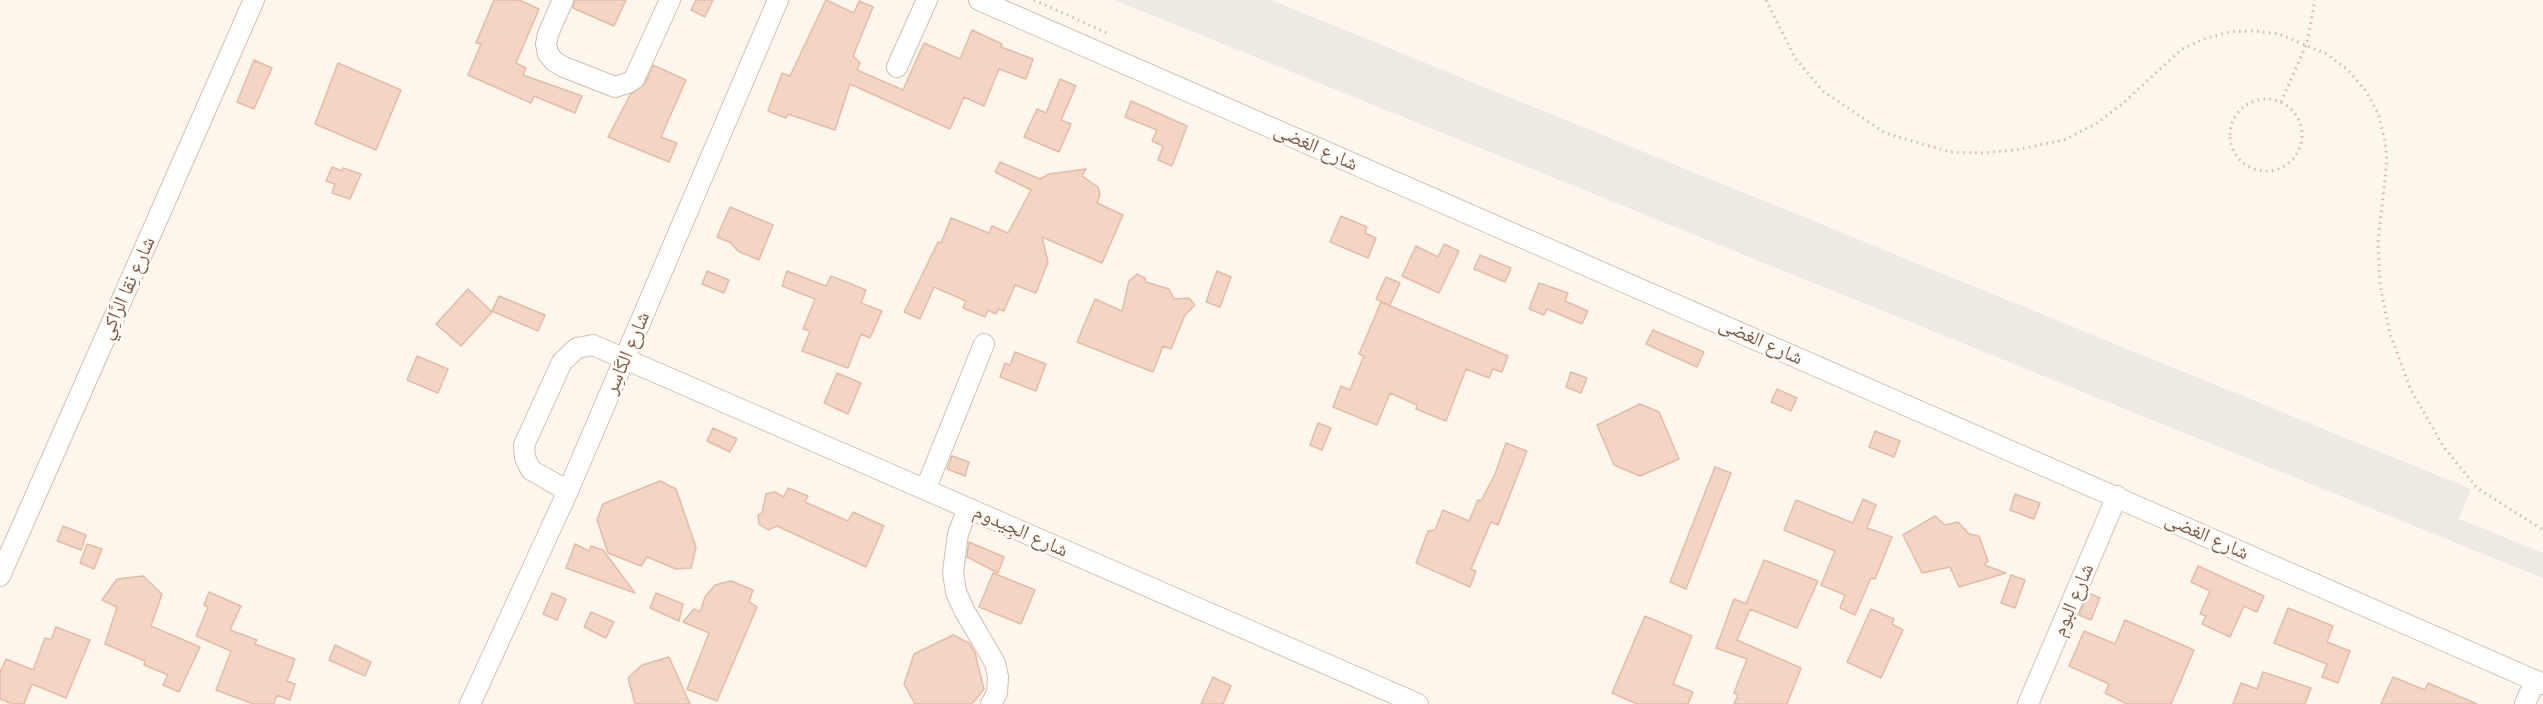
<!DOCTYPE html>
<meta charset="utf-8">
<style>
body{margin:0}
canvas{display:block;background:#fdf6ec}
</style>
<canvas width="2543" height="704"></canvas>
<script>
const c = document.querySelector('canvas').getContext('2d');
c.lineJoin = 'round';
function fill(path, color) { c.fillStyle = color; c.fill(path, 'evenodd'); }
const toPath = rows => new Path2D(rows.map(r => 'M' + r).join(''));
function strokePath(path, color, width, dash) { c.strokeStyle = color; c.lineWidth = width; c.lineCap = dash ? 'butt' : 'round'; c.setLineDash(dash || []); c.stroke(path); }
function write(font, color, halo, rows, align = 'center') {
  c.font = font + ' "Public Sans","Noto Naskh Arabic",sans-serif'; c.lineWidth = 5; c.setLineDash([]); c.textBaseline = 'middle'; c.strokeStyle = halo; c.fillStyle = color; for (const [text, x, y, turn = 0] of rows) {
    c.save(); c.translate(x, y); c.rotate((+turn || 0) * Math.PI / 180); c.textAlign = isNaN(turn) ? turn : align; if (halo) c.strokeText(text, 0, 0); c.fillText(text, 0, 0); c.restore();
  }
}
fill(toPath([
 [1114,0,1271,0,2471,489,2459,519,2543,553,2543,578]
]), '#efe9e4');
const building = toPath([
 [494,0,519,0,539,9,516,63,526,68,523,75,582,96,575,113,534,96,531,103,468,75,481,44,476,43,494,0],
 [575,0,626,0,614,26,573,8,575,0],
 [696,0,713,0,705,17,691,10,696,0],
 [826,0,854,13,859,1,873,7,853,56,860,63,857,70,903,90,924,43,960,59,972,30,1002,44,1001,47,1033,59,1026,79,999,69,984,106,964,97,950,129,850,84,835,130,788,114,786,118,768,111,782,73,790,76,826,0],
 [254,60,272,68,254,109,237,102,254,60],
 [338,63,401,90,376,150,315,124,338,63],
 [653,65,686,80,661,137,677,143,669,162,608,137,630,95,645,84,653,65],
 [1060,79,1076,86,1061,120,1071,124,1059,152,1024,137,1037,109,1046,113,1060,79],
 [1131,101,1187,126,1172,166,1158,160,1163,146,1152,141,1157,130,1125,117,1131,101],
 [1000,162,1040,179,1049,174,1086,169,1082,176,1098,187,1100,195,1097,203,1123,215,1102,263,1042,237,1048,262,1036,293,1015,285,1004,311,998,309,996,314,988,310,985,317,963,308,966,301,934,287,920,319,904,312,938,242,941,243,951,218,989,233,992,226,1008,233,1031,190,995,172,1000,162],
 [332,167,342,171,343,168,361,174,350,199,332,193,335,184,326,181,332,167],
 [730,207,773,225,759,260,738,251,731,243,717,237,730,207],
 [1341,216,1367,227,1365,233,1376,238,1368,258,1330,242,1341,216],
 [1444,244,1459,251,1439,293,1402,276,1416,246,1438,257,1444,244],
 [1480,255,1511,268,1505,282,1474,269,1480,255],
 [707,271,729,280,724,293,702,284,707,271],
 [787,271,826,286,831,276,866,290,861,303,882,311,870,338,861,334,848,368,802,351,810,331,803,329,815,299,782,286,787,271],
 [1217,271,1231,277,1220,307,1206,302,1217,271],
 [1137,274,1145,278,1146,282,1169,289,1174,299,1189,298,1195,305,1185,315,1171,349,1163,346,1153,372,1077,342,1095,299,1122,311,1129,281,1137,274],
 [1386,277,1400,283,1390,305,1376,299,1386,277],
 [1539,283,1568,293,1565,301,1588,311,1582,324,1547,309,1544,315,1529,309,1539,283],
 [468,289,492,312,461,346,436,324,468,289],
 [499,296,545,315,538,331,492,311,499,296],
 [1381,302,1508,356,1502,372,1493,369,1489,378,1466,369,1446,421,1416,409,1417,405,1390,393,1377,425,1333,407,1341,386,1350,390,1364,356,1359,354,1381,302],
 [1653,330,1704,352,1697,367,1646,344,1653,330],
 [1015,352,1046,364,1036,391,1000,377,1005,363,1010,365,1015,352],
 [417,356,448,369,438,393,407,380,417,356],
 [1571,372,1587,378,1581,393,1566,387,1571,372],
 [837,373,861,383,848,414,824,403,837,373],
 [1777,389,1797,398,1791,411,1771,402,1777,389],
 [1640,404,1659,412,1679,459,1640,476,1614,465,1597,425,1640,404],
 [1318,423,1331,428,1322,450,1310,445,1318,423],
 [713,428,737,439,730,452,707,441,713,428],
 [1875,431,1900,441,1894,457,1869,447,1875,431],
 [1506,443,1527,451,1498,525,1491,522,1471,569,1476,571,1470,587,1416,563,1428,531,1435,530,1443,510,1469,521,1478,500,1481,501,1495,474,1506,443],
 [952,456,969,462,965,476,947,469,952,456],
 [1715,467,1731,473,1686,589,1670,582,1715,467],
 [660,481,676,489,696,547,691,568,676,569,647,557,641,566,608,553,597,520,603,504,660,481],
 [788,488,808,496,805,502,848,521,853,512,884,526,866,567,777,526,768,530,759,524,758,515,762,513,766,494,775,492,784,497,788,488],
 [2015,494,2040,503,2034,519,2010,510,2015,494],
 [1863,499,1876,505,1867,528,1892,537,1875,579,1871,578,1855,615,1840,608,1845,595,1821,585,1835,551,1784,530,1796,500,1853,523,1863,499],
 [1935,516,1945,525,1958,522,1969,534,1979,536,1988,561,1984,565,2006,573,1959,587,1950,567,1922,573,1903,535,1935,516],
 [63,526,86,535,81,550,57,541,63,526],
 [969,542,1004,557,998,573,967,557,969,542],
 [87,544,102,549,94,569,80,563,87,544],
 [575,544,589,551,591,546,603,550,635,593,566,568,575,544],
 [1764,560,1818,581,1797,628,1750,609,1737,640,1801,668,1787,704,1734,704,1738,695,1734,693,1747,659,1716,648,1734,599,1746,604,1764,560],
 [2198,566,2264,596,2257,612,2244,606,2230,637,2202,624,2206,616,2200,614,2210,591,2191,582,2198,566],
 [993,573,1035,590,1021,624,979,607,993,573],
 [2011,575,2025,580,2015,608,2001,603,2011,575],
 [143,576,162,594,151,626,200,647,179,692,163,685,168,675,144,665,145,661,105,644,117,607,102,600,117,579,143,576],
 [731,581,753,590,749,602,757,607,717,701,687,689,709,633,683,622,694,609,700,612,705,597,715,585,731,581],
 [209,592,241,606,230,630,257,640,255,644,295,659,287,681,295,684,290,700,277,695,274,704,253,704,216,690,231,651,196,636,208,607,204,605,209,592],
 [552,593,566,599,557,620,543,614,552,593],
 [656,593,683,604,679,621,650,608,656,593],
 [2088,593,2100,598,2091,620,2079,615,2088,593],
 [2288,608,2333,626,2327,642,2350,651,2338,683,2322,677,2327,664,2274,643,2288,608],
 [1871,609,1894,619,1892,624,1903,630,1881,678,1847,662,1871,609],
 [591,612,614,622,606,638,584,627,591,612],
 [1645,616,1692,636,1673,684,1693,692,1688,704,1637,704,1612,693,1645,616],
 [2125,620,2194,650,2171,704,2127,704,2105,693,2109,684,2069,666,2084,631,2115,644,2125,620],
 [56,627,90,640,66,698,32,684,24,704,12,704,0,699,0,672,6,659,33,670,45,638,51,640,56,627],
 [953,635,969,643,975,653,984,689,972,704,915,704,904,684,914,654,953,635],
 [335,645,371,662,365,676,329,660,335,645],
 [669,657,690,704,635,704,628,678,642,665,669,657],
 [2263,672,2311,688,2305,704,2233,704,2241,683,2257,689,2263,672],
 [1213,677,1231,686,1223,704,1201,704,1213,677],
 [2393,677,2425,690,2428,683,2477,704,2381,704,2393,677]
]);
fill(building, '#f3d5c3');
strokePath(building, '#e6bba3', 1.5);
const minor = toPath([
 [563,0,548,34,546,44,548,54,555,62,564,67,615,87,628,83,634,79,670,0],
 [979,0,2543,684],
 [897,67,927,0],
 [926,488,984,344],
 [568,491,531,470,525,458,524,445,562,362,577,348,593,345,1418,704],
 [968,508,958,534,953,572,956,592,964,610,995,663,998,677,997,693,991,704],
 [0,576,254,0],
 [470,704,568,491,778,0],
 [2028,704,2117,496],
 [2525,704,2535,680]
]);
strokePath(minor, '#d1beb0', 22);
strokePath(toPath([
 [1034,0,1107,33],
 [1766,0,1795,58,1823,91,1885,133,1950,152,1983,153,2015,150,2064,140,2097,123,2122,104,2182,49,2204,39,2229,32,2254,31,2279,34,2327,54,2348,70,2365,90,2378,113,2385,141,2387,161,2378,242,2380,285,2390,334,2411,390,2443,446,2477,488,2543,530],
 '2230 135a36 36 0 1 1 72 0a36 36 0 1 1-72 0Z',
 [2281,102,2307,43,2315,0]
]), '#d9b8a5', 3, [1.5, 4.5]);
strokePath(minor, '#fff', 20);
write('20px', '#7a5c4d', '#fffaf3', [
 ["شارع الغضى",1316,147,24],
 ["شارع نِقا الرَّاكِي",127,288,-66],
 ["شارع الغضى",1761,341,24],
 ["شارع الكَاسِر",627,353,-67],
 ["شارع الجِيدوم",1021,531,24],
 ["شارع الغضى",2207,536,24],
 ["شارع البوم",2073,600,-67]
]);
</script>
